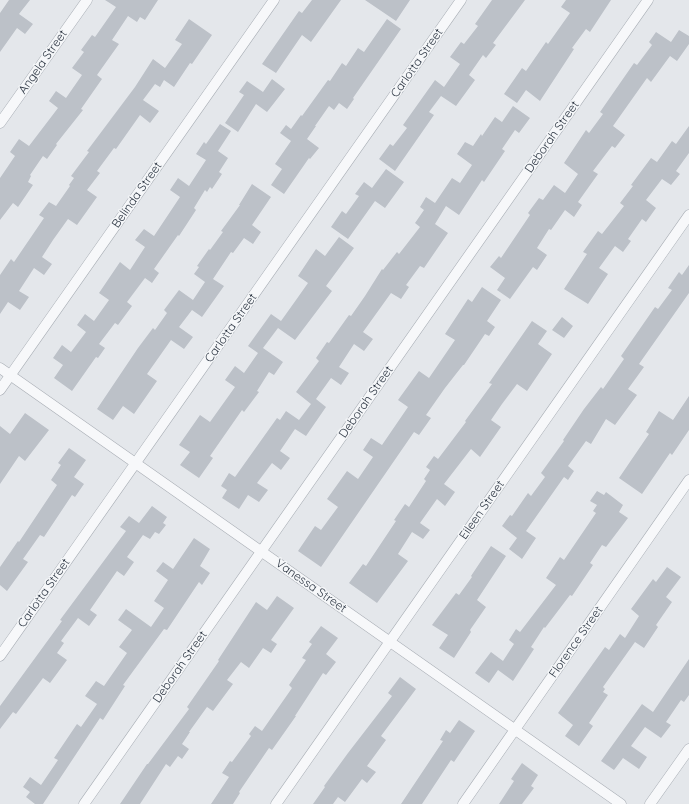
<!DOCTYPE html>
<style>
body{margin:0}
canvas{display:block;background:#e4e7eb}
</style>
<canvas width="689" height="804"></canvas>
<script>
const c = document.querySelector('canvas').getContext('2d');
c.lineJoin = 'round';
function fill(path, color) { c.fillStyle = color; c.fill(path, 'evenodd'); }
const toPath = rows => new Path2D(rows.map(r => 'M' + r).join(''));
function strokePath(path, color, width, dash) { c.strokeStyle = color; c.lineWidth = width; c.lineCap = dash ? 'butt' : 'round'; c.setLineDash(dash || []); c.stroke(path); }
function write(font, color, halo, rows, align = 'center') {
  c.font = font + ' Quicksand,sans-serif'; c.lineWidth = 3; c.setLineDash([]); c.textBaseline = 'middle'; c.strokeStyle = halo; c.fillStyle = color; for (const [text, x, y, turn = 0] of rows) {
    c.save(); c.translate(x, y); c.rotate((+turn || 0) * Math.PI / 180); c.textAlign = isNaN(turn) ? turn : align; if (halo) c.strokeText(text, 0, 0); c.fillText(text, 0, 0); c.restore();
  }
}
fill(toPath([
 [9,0,30,0,19,14,33,24,25,34,17,28,0,52,0,13],
 [105,0,158,0,145,20,140,17,137,22,128,16,112,40,119,44,97,75,102,79,81,109,83,110,56,144,57,145,47,159,43,156,30,175,31,176,28,182,33,185,18,207,13,203,0,220,0,178,15,156,10,152,19,139,29,146,58,108,49,101,56,91,66,98,82,75,72,68,84,52,81,50,92,35,95,37,116,7],
 [312,0,341,0,311,42,302,35,276,73,262,64,299,11,302,13],
 [365,0,410,0,396,21],
 [492,0,525,0,493,43,496,45,486,58,483,55,469,75,475,80,456,106,441,96,429,112,434,115,395,171,379,159,390,144,393,146,407,128,403,125,435,80,444,87,460,64,450,57,461,42,464,44,478,26,475,24],
 [566,0,611,0,590,32,586,29,572,48,574,49,540,101,526,90,517,103,504,94,522,68,526,71,546,42,548,44,570,13,561,7],
 [189,19,212,35,192,64,190,63,174,87,164,80,160,87,155,84,143,100,159,111,150,123,140,115,116,149,114,148,97,171,100,173,87,190,97,197,77,225,68,219,53,240,42,257,52,264,44,275,34,268,19,291,29,297,20,310,8,302,0,314,0,275,11,259,14,262,44,218,39,215,49,202,56,206,70,186,69,185,74,178,71,176,89,152,87,151,135,87,153,59,165,68,182,44,175,40],
 [387,19,401,29,353,98,354,99,347,109,339,103,334,110,329,106,315,126,316,126,307,139,319,148,310,159,309,158,284,194,271,185,282,169,275,164,291,141,280,133,286,125,291,129,301,115,302,116,328,80,330,81,342,63,346,66,358,48,364,52],
 [679,30,689,36,689,44,677,61,670,56,651,82,647,78,613,126,625,135,615,148,612,146,593,171,598,174,578,202,582,205,574,217,565,210,551,230,549,229,537,248,547,255,537,270,533,267,510,299,497,290,505,278,490,267,499,256,501,258,530,215,528,213,539,198,543,200,554,185,565,193,578,174,564,163,586,130,589,133,603,114,600,112,634,63,637,65,652,45,649,42,656,32,671,42],
 [272,79,285,89,267,112,256,104,238,132,225,123,244,95,239,92,247,81,263,92],
 [513,106,530,118,519,133,515,130,502,149,505,151,484,182,482,180,459,215,446,206,435,224,448,233,424,268,420,266,406,285,409,287,401,299,391,293,381,307,363,332,373,339,364,351,354,344,339,367,349,373,341,385,331,378,316,399,326,407,306,436,295,429,280,451,290,458,281,470,272,463,257,483,268,490,259,502,248,495,239,509,222,498,227,490,221,486,229,473,235,477,277,418,280,420,286,411,299,420,311,404,296,392,319,361,316,358,327,342,329,343,349,315,351,316,365,296,382,269,383,270,397,252,399,254,420,227,415,223,424,210,420,207,426,197,435,203,452,178,460,183,472,165,457,154,465,142,473,146,481,134,482,136,495,117,502,122],
 [220,124,231,131,218,151,228,158,219,172,222,174,212,189,210,187,207,192,205,190,194,208,196,210,179,236,178,235,154,269,159,273,152,283,145,278,127,302,132,306,118,325,115,323,99,344,105,348,98,358,96,357,72,391,54,378,63,365,53,358,62,345,71,352,86,332,77,325,85,314,94,321,109,300,99,293,120,262,130,270,145,247,135,240,144,229,154,236,180,197,170,190,178,178,189,186,206,160,196,154,204,142,206,144],
 [689,126,689,153,676,171,680,174,671,185,662,179,646,200,656,208,646,222,642,219,628,239,631,241,623,252,615,246,599,268,608,274,588,304,564,289,587,254,583,252,598,231,602,234,624,206,620,203,633,186,631,185,651,158,657,162,672,141,676,144],
 [386,169,404,182,385,208,375,201,348,239,331,227,342,211,346,214,359,196,355,194,364,182,372,188],
 [252,184,271,197,252,225,261,232,253,244,244,238,233,253,231,252,213,279,224,286,202,317,192,310,179,327,193,337,184,349,171,340,147,374,157,381,134,414,123,406,113,420,97,409,138,348,153,328,155,330,167,313,164,310,179,290,193,300,205,282,194,274,199,267,197,266,209,249,210,250,223,232,221,231,240,205,239,205],
 [339,237,354,248,326,286,332,291,295,340,278,328,263,348,283,362,274,375,269,372,257,391,259,392,244,412,242,410,210,456,213,458,199,478,180,465,190,452,179,445,200,415,210,422,235,387,225,380,235,366,244,373,258,353,248,346,271,314,281,321,296,300,308,283,298,276,316,249,325,256],
 [689,265,689,293,639,364,644,367,628,389,637,395,615,425,606,419,591,444,586,441,568,466,574,471,568,480,564,477,526,531,536,538,522,559,509,549,517,538,502,526,510,515,512,516,528,493,531,496,545,477,541,473,564,441,563,440,584,409,601,387,603,389,624,359,621,356,655,307,658,309,672,290,668,288,679,272,682,275],
 [482,287,501,300,487,321,495,327,489,336,485,334,464,365,463,365,445,388,426,415,431,418,419,435,414,432,321,567,298,551,315,526,321,530,338,507,327,499,347,471,358,479,373,457,363,450,371,438,382,445,408,407,398,400,419,371,429,378,455,340,445,334,468,299,472,302],
 [562,317,573,326,564,338,552,330],
 [532,321,547,331,538,344,552,354,527,391,517,384,502,404,491,420,501,427,480,457,471,449,444,484,455,492,445,506,437,499,420,523,430,530,423,539,412,532,398,554,408,561,377,603,349,583,363,564,366,566,396,521,394,520,405,504,409,507,426,481,424,479,430,470,426,467,434,456,438,459,466,422,465,421,492,384,489,383],
 [689,396,689,430,672,455,670,453,642,494,619,478,649,434,646,432,659,411,673,420],
 [25,413,49,430,25,461,19,456,0,484,0,426,10,434],
 [69,448,86,460,74,477,84,484,75,497,72,495,44,537,40,535,23,559,28,562,7,591,0,585,0,567,18,541,19,542,57,485,51,480,61,465,58,463],
 [597,491,604,495,606,492,623,505,619,512,628,518,606,547,602,545,590,563,593,565,572,596,570,595,545,628,544,627,531,647,534,649,513,681,498,670,489,683,475,673,491,652,503,661,514,644,509,640,516,629,520,632,556,585,546,578,560,557,564,560,596,513,593,511,597,505,590,501],
 [152,506,167,517,163,523,166,525,159,534,155,532,150,539,143,535,127,557,134,562,124,576,117,571,90,610,97,615,89,626,78,618,61,641,64,643,57,653,67,660,50,683,43,678,16,714,13,712,0,729,0,706,62,621,60,620,126,531,120,527,129,516,139,523],
 [194,538,210,549,200,566,210,573,202,585,199,582,167,630,164,629,123,685,125,686,103,720,100,718,43,804,35,804,26,797,30,792,23,787,30,777,41,785,58,760,54,758,77,724,81,727,97,704,85,696,96,681,104,686,127,653,119,647,132,630,118,620,126,609,151,627,164,608,154,601,168,580,156,571,163,562,173,569],
 [491,546,506,556,477,600,486,607,470,630,471,632,454,658,439,648,448,635,432,625,456,593,459,595,472,577,471,576],
 [667,567,681,577,666,597,672,602,656,625,658,627,644,648,635,642,603,687,605,689,603,692,608,695,589,723,593,726,579,746,565,736,573,725,558,713,605,647,609,650,620,634,625,638,639,616,631,609,653,579,656,582],
 [277,596,294,608,271,640,277,644,271,653,263,648,249,668,241,662,227,680,233,684,213,711,207,707,189,732,190,732,182,744,189,749,182,759,178,756,170,767,166,764,140,804,120,804,147,764,148,764,189,709,187,707,219,661,218,660,256,602,267,610],
 [321,626,338,638,326,654,336,662,326,675,323,673,295,716,296,716,272,750,269,748,239,792,240,793,233,804,211,804,229,777,222,773,230,761,232,762,251,736,249,734,255,726,262,731,292,688,289,685,306,660,302,658,312,644,309,642],
 [689,659,689,695,684,702,681,700,666,722,671,725,661,738,645,727,631,746,647,757,639,769,623,758,614,770,601,761,642,704,653,712],
 [400,677,416,689,381,736,386,740,367,766,376,772,367,783,362,779,345,802,338,797,333,804,313,804,325,787,324,786,348,753,392,696,388,693],
 [459,720,475,731,454,762,451,760,422,804,401,804,443,741,440,740,446,730,450,733],
 [522,763,538,775,531,786,534,788,522,804,499,804,514,781,511,779]
]), '#bcc1c8');
const street = toPath([
 [0,123,87,0],
 [0,368,621,804],
 [0,390,274,0],
 [0,656,461,0],
 [84,804,648,0],
 [276,804,689,215],
 [463,804,689,480],
 [650,804,689,749]
]);
strokePath(street, '#a9aeb5', 11);
strokePath(street, '#f7f8fa', 10);
write('12px', '#2d3643', '#f4f6f8', [
 ["Angela Street",43,62,-55],
 ["Carlotta Street",417,63,-55],
 ["Deborah Street",552,137,-55],
 ["Belinda Street",137,195,-55],
 ["Carlotta Street",231,328,-55],
 ["Deborah Street",366,402,-55],
 ["Eileen Street",482,510,-55],
 ["Vanessa Street",311,586,35],
 ["Carlotta Street",44,593,-55],
 ["Florence Street",576,642,-55],
 ["Deborah Street",180,667,-55]
]);
</script>
